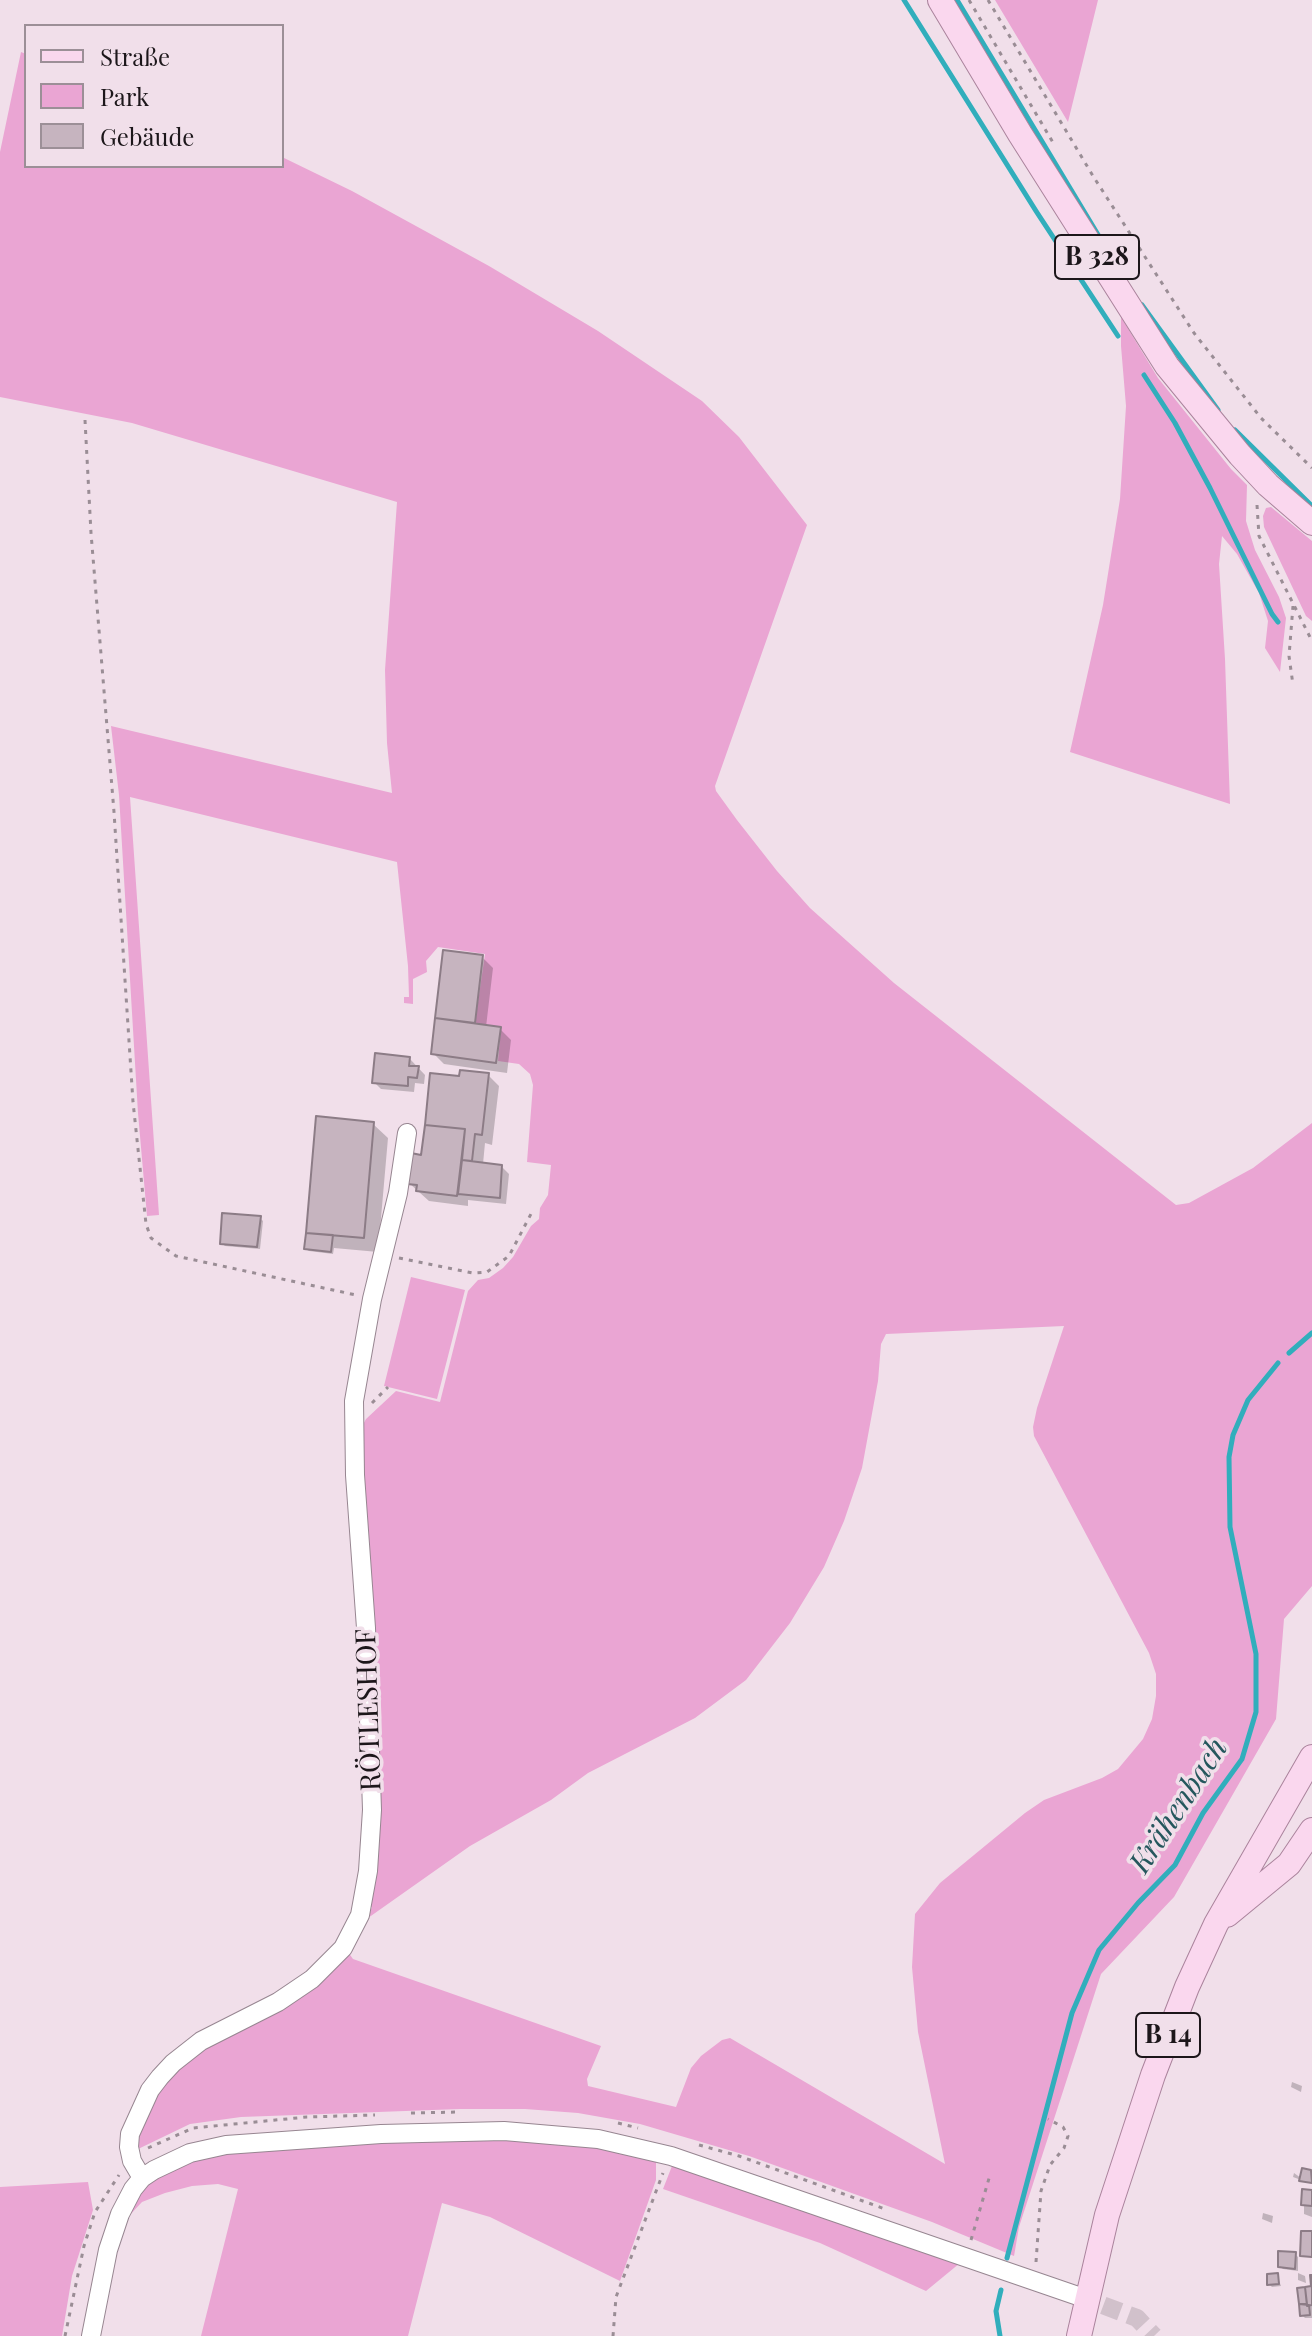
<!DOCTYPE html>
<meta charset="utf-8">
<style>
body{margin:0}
#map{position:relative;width:1312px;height:2336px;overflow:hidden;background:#f1dfea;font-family:"Playfair Display",serif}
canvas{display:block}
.legend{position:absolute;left:24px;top:24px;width:260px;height:144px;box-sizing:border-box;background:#f1dfea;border:2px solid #9c8f97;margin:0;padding:10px 14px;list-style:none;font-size:24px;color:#1c161a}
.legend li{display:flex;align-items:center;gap:16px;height:40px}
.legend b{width:40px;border:2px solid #9c8f97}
</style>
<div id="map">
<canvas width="1312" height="2336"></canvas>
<ul class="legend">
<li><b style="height:10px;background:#fad7ee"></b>Straße</li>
<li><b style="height:22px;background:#eaa5d3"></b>Park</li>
<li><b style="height:22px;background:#c6b4bf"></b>Gebäude</li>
</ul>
</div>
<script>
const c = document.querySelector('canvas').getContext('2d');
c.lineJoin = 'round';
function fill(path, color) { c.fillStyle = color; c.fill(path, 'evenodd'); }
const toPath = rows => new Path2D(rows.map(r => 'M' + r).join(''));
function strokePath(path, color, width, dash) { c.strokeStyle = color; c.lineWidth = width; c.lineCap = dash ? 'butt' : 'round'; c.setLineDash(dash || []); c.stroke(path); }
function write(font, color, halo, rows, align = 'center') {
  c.font = font + ' "Playfair Display",serif'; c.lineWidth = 7; c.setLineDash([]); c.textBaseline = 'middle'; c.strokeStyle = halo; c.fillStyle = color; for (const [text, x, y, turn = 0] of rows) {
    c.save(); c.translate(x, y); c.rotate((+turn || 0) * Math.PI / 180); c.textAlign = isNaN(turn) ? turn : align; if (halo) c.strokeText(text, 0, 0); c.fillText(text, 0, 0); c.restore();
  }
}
fill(toPath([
 [995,0,1098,0,1068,122],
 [21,52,26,54,26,166,282,166,282,157,352,191,489,266,598,331,702,401,739,437,807,525,715,786,716,791,737,820,777,871,810,908,894,983,1176,1205,1189,1203,1253,1168,1312,1123,1312,1586,1284,1619,1276,1719,1174,1897,1101,1974,1019,2227,1014,2256,932,2222,749,2156,640,2124,578,2113,525,2109,460,2109,241,2117,190,2124,136,2150,135,2138,165,2076,348,1952,353,1959,601,2046,587,2079,588,2086,676,2107,691,2068,701,2056,722,2040,730,2038,945,2164,918,2032,912,1967,915,1914,940,1883,1025,1813,1044,1800,1102,1778,1118,1769,1143,1739,1152,1719,1156,1696,1156,1674,1149,1653,1034,1436,1033,1427,1037,1408,1064,1326,886,1334,881,1344,878,1381,862,1468,844,1521,824,1567,790,1623,746,1680,695,1718,588,1773,551,1800,470,1846,368,1918,372,1907,368,1906,359,1432,366,1419,396,1391,440,1402,468,1291,478,1280,489,1278,503,1268,513,1257,531,1226,539,1219,540,1208,548,1195,551,1165,527,1162,533,1085,530,1074,519,1064,498,1061,501,1027,475,1023,485,954,438,947,426,961,427,972,413,979,413,1004,404,1003,404,997,409,997,408,966,397,862,130,797,159,1215,147,1216,138,1113,119,795,111,726,392,793,387,743,385,670,397,502,132,423,0,397,0,152],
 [1121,317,1158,378,1231,469,1247,485,1246,521,1255,550,1279,597,1286,618,1280,672,1265,648,1268,621,1259,593,1237,554,1222,536,1219,564,1225,659,1230,804,1070,752,1103,605,1120,499,1126,406,1121,346],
 [1271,507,1312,541,1312,621,1306,616,1264,527,1263,516,1266,508],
 [411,1277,465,1290,437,1399,384,1386],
 [506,2140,596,2147,656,2161,656,2180,620,2281,490,2217,442,2203,408,2336,201,2336,238,2189,218,2184,192,2186,165,2193,142,2202,128,2217,138,2196,152,2181,167,2171,209,2154,320,2144],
 [672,2166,778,2200,960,2263,926,2291,820,2243,663,2189],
 [88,2182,93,2210,72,2276,62,2336,0,2336,0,2187]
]), '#eaa5d3');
fill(toPath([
 [445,952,482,957,493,968,486,1027,500,1029,511,1040,507,1073,444,1064,433,1053],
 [410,1059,425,1075,424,1084,415,1083,414,1092,381,1089,374,1082],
 [488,1075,499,1086,492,1145,485,1143,483,1164,502,1167,509,1174,506,1204,468,1200,468,1206,429,1201,409,1183,460,1078],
 [373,1124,388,1138,378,1252,334,1248,333,1254,309,1251,306,1249],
 [260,1218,263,1221,260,1249,225,1246,222,1243],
 [1292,2082,1302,2086,1301,2092,1291,2087],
 [1310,2172,1312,2184,1293,2177,1294,2173,1301,2178],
 [1304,2191,1312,2192,1312,2217,1304,2214],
 [1263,2213,1273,2216,1272,2223,1262,2219],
 [1295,2254,1298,2257,1298,2271,1283,2269,1280,2266],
 [1298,2273,1305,2276,1306,2283,1298,2280],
 [1277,2275,1281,2286,1272,2287,1269,2284],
 [1312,2288,1312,2318,1305,2318,1302,2315,1299,2290]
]), '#0003');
strokePath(toPath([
 [904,0,1036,211,1118,336],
 [957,0,1109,253],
 [1142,305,1218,410],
 [1144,375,1175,423,1210,488,1272,614,1278,622],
 [1235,430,1312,506],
 [1289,1353,1312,1333],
 [1007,2258,1072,2013,1099,1950,1138,1903,1175,1865,1203,1813,1242,1759,1256,1712,1256,1654,1230,1527,1229,1457,1233,1435,1248,1400,1278,1363],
 [1000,2336,996,2311,1001,2290]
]), '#31aebc', 5);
const building = toPath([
 [443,950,483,955,475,1023,435,1018,443,950],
 [435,1018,501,1027,496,1063,431,1054,435,1018],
 [375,1053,410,1057,409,1066,419,1066,417,1078,408,1077,408,1086,372,1083,375,1053],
 [460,1070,489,1073,482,1135,475,1134,472,1161,462,1160,465,1129,425,1125,430,1073,459,1076,460,1070],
 [316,1116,374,1122,364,1238,306,1233,316,1116],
 [425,1125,465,1129,457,1196,416,1191,417,1185,407,1184,411,1153,421,1155,425,1125],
 [462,1160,502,1165,500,1198,458,1194,462,1160],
 [222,1213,261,1216,257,1247,220,1244,222,1213],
 [306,1233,333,1235,331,1252,304,1249,306,1233],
 [1302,2168,1311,2170,1312,2183,1299,2181,1302,2168],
 [1302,2189,1312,2190,1312,2206,1301,2205,1302,2189],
 [1301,2231,1312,2231,1312,2257,1300,2256,1301,2231],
 [1278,2251,1296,2252,1295,2269,1278,2267,1278,2251],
 [1278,2273,1279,2284,1267,2285,1267,2274,1278,2273],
 [1310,2275,1312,2275,1312,2305,1307,2306,1305,2287,1311,2286,1310,2275],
 [1305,2287,1307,2304,1299,2304,1297,2288,1305,2287],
 [1299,2304,1309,2305,1310,2315,1300,2316,1299,2304]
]);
fill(building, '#c6b4bf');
strokePath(building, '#8c7c86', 2);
strokePath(toPath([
 [1078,2296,1137,2318,1154,2336]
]), '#d1c1cb', 18, [18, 9]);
const minor = toPath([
 [142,2178,132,2161,129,2147,130,2134,150,2090,160,2077,173,2063,201,2041,278,2002,312,1979,343,1948,360,1915,368,1871,372,1810,366,1628,355,1475,354,1401,372,1299,398,1193,407,1133],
 [91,2336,108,2250,120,2214,133,2189,142,2178,154,2170,190,2153,226,2145,381,2134,504,2131,598,2139,671,2156,1078,2296]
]);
const major = toPath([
 [940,0,1020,134,1167,366,1240,455,1268,485,1312,523],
 [1227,1915,1289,1864,1312,1830],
 [1079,2336,1107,2215,1153,2075,1187,1987,1216,1924,1312,1757]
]);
strokePath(minor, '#978691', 20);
strokePath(major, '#aa839c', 26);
strokePath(toPath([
 [969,0,1055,146],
 [988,0,1093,176,1194,333,1261,418,1312,468],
 [85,420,91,533,114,812,133,1102,146,1224,151,1238,176,1256,356,1295],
 [1257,505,1259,536,1312,641],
 [1293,606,1289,656,1293,685],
 [399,1258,473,1273,487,1272,509,1256,532,1212],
 [372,1403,388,1387],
 [411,2113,459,2112],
 [618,2123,638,2128],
 [699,2145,739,2156,885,2209],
 [148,2148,193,2128,307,2117,375,2115],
 [971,2240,990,2175],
 [1036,2262,1041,2191,1050,2165,1064,2148,1068,2136,1063,2127,1048,2119],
 [65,2336,84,2246,95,2212,119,2175],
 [613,2336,616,2297,663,2173]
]), '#9a8d95', 3, [4, 6]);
strokePath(minor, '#fff', 18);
strokePath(major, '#fad7ee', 24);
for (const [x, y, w] of [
 [1097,257,84],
 [1168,2035,64]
]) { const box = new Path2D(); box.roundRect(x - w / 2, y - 22, w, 44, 6); c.fillStyle = '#f1dfea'; c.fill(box); strokePath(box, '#1c161a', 2); }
write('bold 26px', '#1c161a', null, [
 ["B 328",1097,257],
 ["B 14",1168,2035]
]);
write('28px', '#1c161a', '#f1dfea', [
 ["RÖTLESHOF",369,1710,-92]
]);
write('italic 30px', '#25575d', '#f1dfea', [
 ["Krähenbach",1179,1806,-57]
]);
</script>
